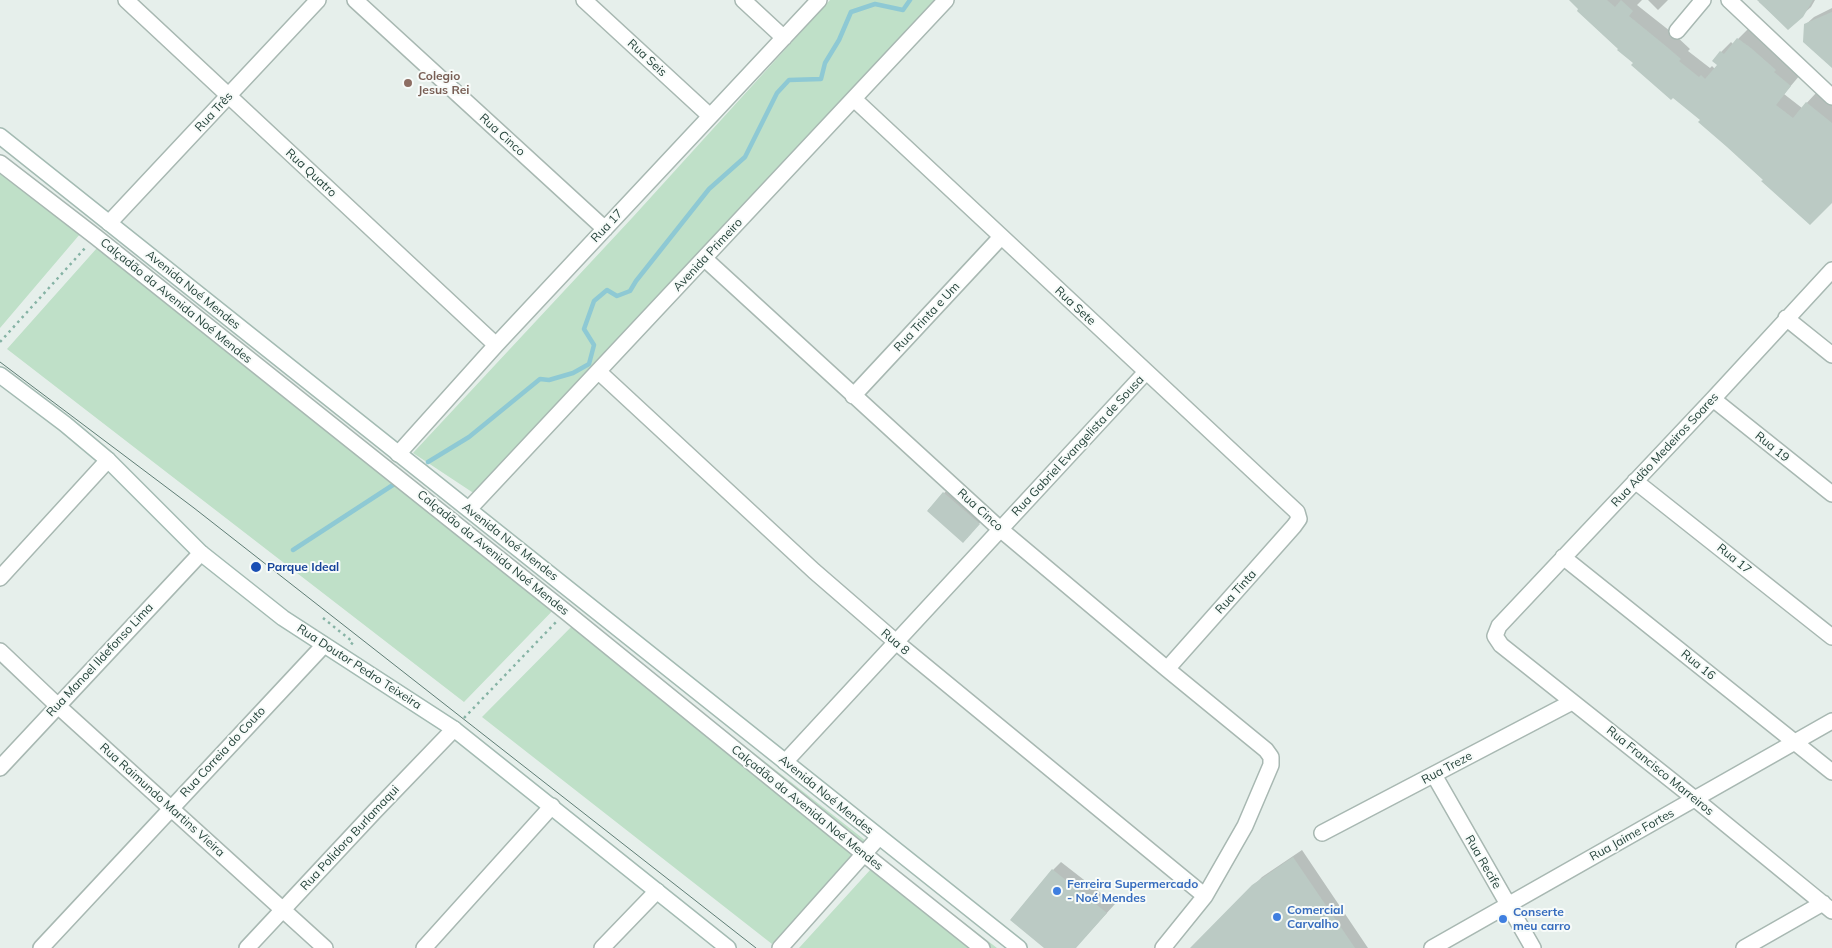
<!DOCTYPE html>
<meta charset="utf-8">
<style>
body{margin:0}
canvas{display:block;background:#e6efeb}
</style>
<canvas width="1832" height="948"></canvas>
<script>
const c = document.querySelector('canvas').getContext('2d');
c.lineJoin = 'round';
function fill(path, color) { c.fillStyle = color; c.fill(path, 'evenodd'); }
const toPath = rows => new Path2D(rows.map(r => 'M' + r).join(''));
function strokePath(path, color, width, dash) { c.strokeStyle = color; c.lineWidth = width; c.lineCap = dash ? 'butt' : 'round'; c.setLineDash(dash || []); c.stroke(path); }
function write(font, color, halo, rows, align = 'center') {
  c.font = font + ' Mulish,sans-serif'; c.lineWidth = 4; c.setLineDash([]); c.textBaseline = 'middle'; c.strokeStyle = halo; c.fillStyle = color; for (const [text, x, y, turn = 0] of rows) {
    c.save(); c.translate(x, y); c.rotate((+turn || 0) * Math.PI / 180); c.textAlign = isNaN(turn) ? turn : align; if (halo) c.strokeText(text, 0, 0); c.fillText(text, 0, 0); c.restore();
  }
}
fill(toPath([
 [830,0,938,0,478,496,413,453,632,218],
 [0,156,86,227,0,328],
 [105,239,561,602,464,702,7,349],
 [581,617,866,841,772,944,482,717],
 [881,858,997,948,799,948]
]), '#bfe0c8');
fill(toPath([
 [1571,0,1642,0,1637,5,1675,35,1690,49,1688,51,1710,68,1712,66,1715,69,1719,65,1714,61,1721,52,1731,42,1733,44,1748,29,1772,48,1785,60,1783,62,1800,75,1784,94,1802,108,1816,93,1832,105,1832,201,1764,180,1702,120,1635,63],
 [1648,0,1668,0,1658,10],
 [1759,0,1815,0,1811,7,1788,28,1759,2],
 [1832,8,1832,62,1805,25,1814,17],
 [948,489,983,519,967,538,928,510],
 [1302,850,1368,948,1192,948,1262,877],
 [1061,862,1115,904,1075,948,1045,948,1053,870]
]), '#0003');
strokePath(toPath([
 [428,462,469,437,540,379,549,380,573,373,589,364,594,345,584,329,594,301,607,290,617,296,630,291,636,281,709,189,745,157,777,93,789,80,821,79,825,63,839,40,851,12,875,4,903,10,910,0],
 [293,550,399,481]
]), '#8ec9d4', 4.5);
fill(toPath([
 [1569,0,1607,0,1615,7,1621,0,1633,11,1629,16,1667,47,1681,59,1679,61,1699,77,1701,75,1705,79,1717,65,1712,61,1720,51,1724,54,1737,38,1751,48,1776,70,1774,72,1791,86,1776,105,1793,118,1806,102,1832,123,1832,203,1810,225,1761,181,1763,180,1727,147,1698,122,1700,120,1673,98,1671,100,1631,65,1633,63,1617,50,1618,49,1577,11,1578,9],
 [1757,0,1813,0,1803,17,1788,30],
 [1832,12,1832,68,1803,42,1804,24],
 [943,492,980,524,963,543,927,511],
 [1293,857,1355,948,1190,948,1252,885],
 [1052,869,1107,913,1076,948,1044,948,1010,920]
]), '#bbcac4');
const street = toPath([
 [126,0,496,345],
 [355,0,605,229],
 [584,0,710,116],
 [743,0,784,38],
 [1729,0,1832,97],
 [1677,31,1703,0],
 [854,99,1297,512,1299,519,1294,526,1167,669],
 [0,163,96,237,566,612,864,854,982,948],
 [109,223,318,0],
 [705,259,1000,529,1167,669,1266,750,1271,757,1271,765,1245,826,1205,896,1163,948],
 [1832,270,1713,399,1499,626,1495,636,1501,645,1695,799,1832,911],
 [1786,318,1832,355],
 [599,372,814,571,896,642,1205,896],
 [853,396,1001,237],
 [1713,399,1832,494],
 [398,454,496,345,819,0],
 [1635,481,1832,637],
 [469,509,946,0],
 [1563,557,1832,772],
 [0,578,108,460],
 [0,651,58,706,325,948],
 [785,762,1146,372],
 [0,768,201,553],
 [1434,775,1533,948],
 [1322,833,1572,702],
 [41,948,324,645],
 [247,948,375,811,454,729],
 [424,948,552,806],
 [602,948,657,891],
 [780,948,879,837],
 [1432,948,1832,721],
 [1744,948,1823,903]
]);
const secondary = toPath([
 [0,136,1019,948],
 [0,375,65,424,108,460,201,553,283,618,454,729,728,948]
]);
strokePath(street, '#a8b8b2', 18);
strokePath(secondary, '#a4bbb3', 18);
strokePath(toPath([
 [0,342,86,247],
 [323,618,353,642,350,646],
 [464,718,557,621]
]), '#86b3a5', 2.5, [2.5, 4]);
strokePath(street, '#fff', 15);
strokePath(secondary, '#fff', 15);
strokePath(toPath([
 [0,362,194,508,756,948]
]), '#5f7d75', 1);
for (const [x, y, r, color] of [
 [408,83,5,"#8d6e63"],
 [256,567,6,"#1a4fb4"],
 [1057,891,5,"#3f7fe0"],
 [1277,917,5,"#3f7fe0"],
 [1503,919,5,"#3f7fe0"]
]) { const dot = new Path2D(); dot.arc(x, y, r, 0, 2 * Math.PI); c.fillStyle = color; c.fill(dot); strokePath(dot, '#f7fbf9', 2); }
write('12px', '#24423a', '#f7fbf9', [
 ["Rua Seis",647,58,43],
 ["Rua Três",214,112,-47],
 ["Rua Cinco",502,135,42],
 ["Rua Quatro",311,173,43],
 ["Rua 17",607,226,-47],
 ["Avenida Primeiro",708,255,-47],
 ["Avenida Noé Mendes",193,290,39],
 ["Calçadão da Avenida Noé Mendes",176,301,39],
 ["Rua Sete",1075,306,43],
 ["Rua Trinta e Um",927,317,-47],
 ["Rua Gabriel Evangelista de Sousa",1078,446,-47],
 ["Rua 19",1772,447,39],
 ["Rua Adão Medeiros Soares",1665,450,-47],
 ["Rua Cinco",980,510,42],
 ["Avenida Noé Mendes",510,542,38],
 ["Calçadão da Avenida Noé Mendes",493,553,39],
 ["Rua 17",1734,559,39],
 ["Rua Tinta",1236,592,-48],
 ["Rua 8",895,642,40],
 ["Rua Manoel Ildefonso Lima",100,660,-47],
 ["Rua 16",1698,665,39],
 ["Rua Doutor Pedro Teixeira",359,667,33],
 ["Rua Correia do Couto",223,752,-47],
 ["Rua Treze",1447,768,-28],
 ["Rua Francisco Marreiros",1660,771,39],
 ["Avenida Noé Mendes",826,795,39],
 ["Rua Raimundo Martins Vieira",162,800,42],
 ["Calçadão da Avenida Noé Mendes",807,808,39],
 ["Rua Jaime Fortes",1632,835,-29],
 ["Rua Polidoro Burlamaqui",350,838,-47],
 ["Rua Recife",1483,862,60]
]);
write('bold 12px', '#785e54', '#f7fbf9', [
 ["Colegio",418,76],
 ["Jesus Rei",418,90]
], 'left');
write('bold 12px', '#164399', '#f7fbf9', [
 ["Parque Ideal",267,567]
], 'left');
write('bold 12px', '#366cbe', '#f7fbf9', [
 ["Ferreira Supermercado",1067,884],
 ["- Noé Mendes",1067,898],
 ["Comercial",1287,910],
 ["Carvalho",1287,924],
 ["Conserte",1513,912],
 ["meu carro",1513,926]
], 'left');
</script>
